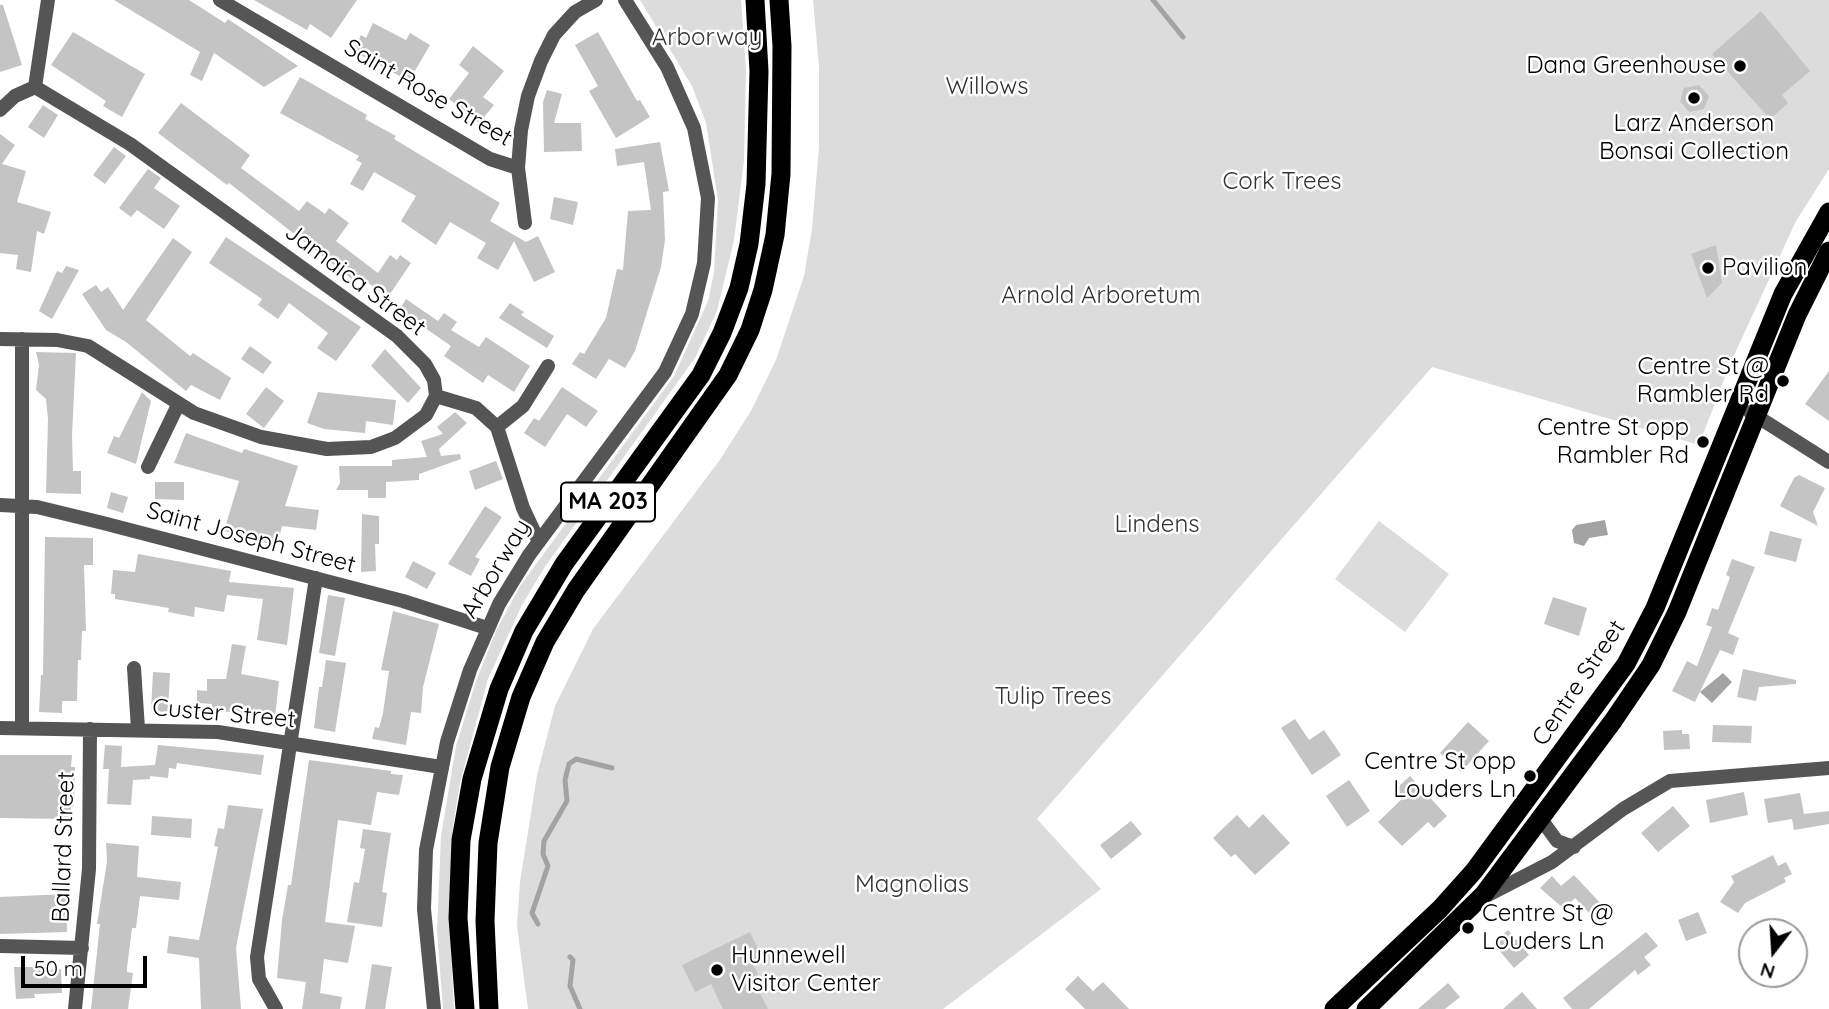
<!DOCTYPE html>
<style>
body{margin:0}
#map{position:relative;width:1829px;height:1009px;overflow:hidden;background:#fff;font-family:Quicksand,sans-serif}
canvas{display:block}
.north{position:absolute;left:1738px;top:918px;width:70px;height:70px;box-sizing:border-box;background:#fff;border:2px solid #999;border-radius:50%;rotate:197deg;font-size:19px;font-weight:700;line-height:28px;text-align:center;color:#000}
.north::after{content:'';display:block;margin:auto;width:24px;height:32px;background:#000;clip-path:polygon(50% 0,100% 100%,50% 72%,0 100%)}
.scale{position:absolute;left:21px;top:956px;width:126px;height:32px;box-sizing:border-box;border:4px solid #000;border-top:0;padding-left:9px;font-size:21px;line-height:24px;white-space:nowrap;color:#000;-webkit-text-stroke:5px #fff;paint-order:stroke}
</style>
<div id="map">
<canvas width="1829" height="1009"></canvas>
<div class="north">N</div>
<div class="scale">50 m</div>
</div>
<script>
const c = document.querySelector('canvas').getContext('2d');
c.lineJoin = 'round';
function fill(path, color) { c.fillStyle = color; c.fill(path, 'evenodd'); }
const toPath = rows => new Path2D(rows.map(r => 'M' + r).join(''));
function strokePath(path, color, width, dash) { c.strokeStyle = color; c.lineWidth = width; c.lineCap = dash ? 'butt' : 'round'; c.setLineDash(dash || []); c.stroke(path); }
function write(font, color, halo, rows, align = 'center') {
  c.font = font + ' Quicksand,sans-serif'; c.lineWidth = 5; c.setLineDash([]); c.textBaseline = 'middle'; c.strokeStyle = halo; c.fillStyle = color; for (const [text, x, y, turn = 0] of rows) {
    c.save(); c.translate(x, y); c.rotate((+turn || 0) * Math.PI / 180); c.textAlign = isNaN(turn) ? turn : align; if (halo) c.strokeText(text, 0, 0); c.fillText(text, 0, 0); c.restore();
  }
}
fill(toPath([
 [640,0,741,0,746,69,744,161,734,240,717,311,695,358,544,568,522,605,488,679,460,783,453,826,449,910,454,1009,443,1009,437,931,441,836,456,746,476,681,496,631,520,586,674,376,708,301,714,272,718,200,706,123,692,86],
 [813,0,1829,0,1829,169,1796,221,1730,364,1699,445,1432,367,1037,819,1101,889,943,1009,528,1009,517,926,520,882,537,775,555,706,593,629,719,461,751,411,776,360,804,276,812,229,819,147,819,67],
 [1379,521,1449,574,1405,632,1335,579]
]), '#dcdcdc');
fill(toPath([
 [1605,520,1608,535,1589,538,1584,546,1574,543,1572,530,1576,525],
 [1723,673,1732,682,1712,703,1700,692]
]), '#a3a3a3');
strokePath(toPath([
 [1153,0,1183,37],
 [538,924,532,913,548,866,543,854,544,841,567,801,565,780,569,764,576,759,612,768],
 [570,957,573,960,570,986,580,1009]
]), '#a3a3a3', 5);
fill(toPath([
 [114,0,189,0,225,23,228,19,298,66,264,87,214,53,202,81,190,75,200,52],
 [254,0,357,0,331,38,310,24,307,30],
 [0,5,3,5,22,65,0,72],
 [1761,11,1810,71,1782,95,1788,103,1770,119,1712,54],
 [373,23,406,40,410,33,430,45,409,81,353,51,361,35,366,38],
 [73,32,145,74,122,117,103,106,106,101,51,65],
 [598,32,637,101,640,100,650,117,616,138,589,91,598,86,575,45],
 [473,46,504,71,483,97,494,105,479,123,449,99,469,73,459,65],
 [300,77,367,115,365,119,396,136,394,139,500,203,490,221,526,242,538,236,555,272,534,282,514,241,498,270,477,258,486,243,450,222,436,245,401,221,416,196,374,172,363,191,350,184,362,163,356,160,359,156,280,113],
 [1699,85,1709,96,1704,109,1689,112,1680,101,1684,88],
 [547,90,562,94,554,123,581,123,582,151,544,152,543,102],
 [181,103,250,155,241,168,299,211,307,201,325,214,329,208,349,223,336,241,378,273,390,255,397,260,400,255,411,263,388,297,356,274,352,279,229,183,227,185,158,133],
 [43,105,58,115,44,138,28,127],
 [0,134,15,145,2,164,26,171,17,202,51,212,44,234,37,231,31,272,16,269,18,255,0,253],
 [660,142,669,191,663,192,665,240,661,267,635,351,625,368,609,359,596,379,572,364,580,352,584,354,606,318,617,269,623,270,628,211,651,210,644,162,617,166,615,149],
 [114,147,126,156,105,184,93,175],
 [148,169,161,178,154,188,180,206,164,229,137,210,131,217,119,208],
 [554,197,578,202,573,225,550,219],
 [226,237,361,327,336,361,317,348,328,333,289,303,278,319,258,305,262,299,209,263],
 [173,238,192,252,146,320,190,356,193,353,231,378,220,400,191,385,186,391,126,342,106,330,82,294,96,285,101,292,108,287,123,310],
 [1716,245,1722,283,1707,298,1691,254],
 [66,266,79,270,52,319,39,311,57,271,62,273],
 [406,299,438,321,444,313,457,322,451,330,479,347,486,337,530,366,514,392,488,375,483,383,444,356,451,346,399,310],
 [510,303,524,312,521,315,554,336,547,348,499,318],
 [250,346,272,362,263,374,241,359],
 [385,349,421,388,408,403,371,366],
 [36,352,76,353,72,435,73,471,81,471,81,494,46,493,48,419,46,399,36,390,39,365],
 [1829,371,1829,421,1805,404],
 [266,387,284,401,264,428,246,414],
 [562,387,598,411,586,427,567,414,545,447,524,433,534,418,539,421],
 [142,392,151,401,136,464,107,453,114,436,119,438],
 [318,392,396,400,393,425,366,421,365,433,324,429,307,423],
 [455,412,467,423,439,449,441,456,460,454,461,459,419,474,419,480,386,482,386,498,368,498,368,490,336,490,340,483,339,466,392,466,392,460,427,457,421,441,443,434,437,427],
 [186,433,242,453,244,449,298,466,285,506,319,510,316,530,282,526,277,546,224,531,239,481,174,463],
 [496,461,503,479,475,490,469,471],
 [1799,475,1825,488,1813,512,1818,526,1780,506,1794,478],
 [155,482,184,482,184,500,155,499],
 [111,492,128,497,123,513,107,508],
 [485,506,502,517,475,557,480,559,471,576,448,564],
 [362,514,379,516,379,544,375,544,376,571,361,572],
 [1770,531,1802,539,1796,562,1764,554],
 [45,537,93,538,93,565,84,565,86,631,82,631,81,660,78,660,77,701,62,701,62,713,39,712,41,675,43,675],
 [138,554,231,571,229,582,294,588,287,645,257,640,263,599,227,595,224,612,195,607,194,617,168,612,169,608,115,599,115,594,111,594,113,570,135,572],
 [1732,559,1755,567,1728,633,1739,638,1733,655,1720,650,1695,702,1672,691,1687,661,1697,666,1712,627,1706,625,1712,608,1718,610,1730,577,1726,575],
 [413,561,436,573,427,589,405,577],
 [328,595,345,598,335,656,319,653],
 [1553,597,1587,608,1579,636,1544,624],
 [393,611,439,624,423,687,421,713,411,712,406,745,372,739,375,727,379,728,383,713,389,671,381,670],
 [232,644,246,646,241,674,279,681,275,717,211,710,212,704,197,703,197,690,207,691,207,679,226,679],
 [326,660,346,663,335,732,314,728,319,687,322,687],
 [1743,669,1796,680,1796,684,1759,687,1756,701,1737,697],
 [153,672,170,673,168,712,151,711],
 [1295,719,1309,740,1324,730,1341,755,1312,775,1281,728],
 [1468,722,1489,741,1461,772,1440,753],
 [1713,725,1752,726,1751,743,1712,742],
 [1682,730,1682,734,1689,734,1690,749,1664,750,1663,731],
 [105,745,122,746,121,767,155,765,158,745,264,755,261,775,177,763,176,769,169,768,168,778,150,776,150,779,133,780,131,805,107,804,109,769,103,769],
 [0,755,72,755,71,767,75,767,74,806,71,807,71,819,0,818],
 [309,760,391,771,391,774,403,775,399,795,377,792,371,825,338,820,325,922,355,926,348,963,324,959,320,993,342,997,340,1009,302,1009,306,982,277,978,282,920,288,885,291,885],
 [1410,776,1447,816,1434,828,1428,822,1402,846,1378,822,1404,797,1396,789],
 [1349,780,1370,811,1347,827,1326,796],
 [1744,792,1748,815,1710,823,1706,800],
 [1800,793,1804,814,1829,811,1829,824,1794,830,1792,819,1768,823,1764,799],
 [228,805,263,809,236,948,241,1009,201,1009,199,958,167,953,169,936,199,940,218,847,214,846,218,828,224,829],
 [1673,806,1690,826,1658,852,1641,833],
 [1263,814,1290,843,1255,875,1235,854,1231,857,1213,838,1237,815,1249,828],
 [152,816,192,819,191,838,151,835],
 [1131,821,1142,834,1111,859,1100,845],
 [363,829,391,833,382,892,387,893,382,927,347,922,354,882,359,883,365,849,360,848],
 [106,843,139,846,137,877,181,882,179,900,140,896,136,928,132,928,127,968,127,972,133,973,128,1009,91,1009,100,924,97,924,107,862],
 [1773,855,1778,866,1786,862,1792,874,1784,878,1786,882,1745,903,1738,913,1720,902,1734,882,1731,876],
 [1574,875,1603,906,1592,916,1575,898,1564,909,1540,888,1552,876,1561,886],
 [66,894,67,932,0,934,0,897],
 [1698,912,1707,933,1686,941,1678,920],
 [1508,930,1529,955,1514,968,1493,943],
 [750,932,763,959,753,964,761,980,755,983,768,1009,723,1009,711,984,695,992,682,965],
 [1646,932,1658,946,1644,957,1651,965,1638,975,1635,970,1589,1009,1572,1009,1563,998],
 [372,964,392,967,385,1009,365,1009],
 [14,967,33,967,34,970,61,969,62,993,34,994,35,998,16,999],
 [1078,976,1093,991,1103,982,1129,1009,1085,1009,1065,989],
 [1448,983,1460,997,1445,1009,1418,1009],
 [1522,992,1537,1009,1503,1009]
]), '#c4c4c4');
strokePath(toPath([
 [220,0,490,159,518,168,521,130,528,96,541,61,554,35,575,12,596,0],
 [35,87,48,0],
 [0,110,15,96,35,87],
 [518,168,525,223],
 [0,339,57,340,88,346,194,413,261,437,327,449,371,447,395,438,426,415,436,396,434,380,425,364,397,336,130,144,35,87],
 [436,396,476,408,497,427,523,508,539,542],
 [1750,412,1829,462],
 [497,427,523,406,548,366],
 [148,467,178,405],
 [0,505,37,507,103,523,403,601,487,628],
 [134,668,138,729],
 [0,728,218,732,441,767],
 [22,728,22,339],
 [1541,819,1557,841,1574,847],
 [1484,897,1552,862,1623,809,1670,781,1829,768],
 [0,946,82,948],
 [75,1009,89,869,90,729],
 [276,1009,259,979,257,957,316,578],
 [434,1009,424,909,426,850,447,742,470,670,499,604,529,555,665,372,692,314,704,263,708,198,694,128,667,67,625,0]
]), '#555', 14);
strokePath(toPath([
 [465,1009,458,918,461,840,472,779,499,689,524,631,564,564,701,375,722,333,739,288,749,244,756,184,759,71,755,0],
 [489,1009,485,921,488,843,500,767,521,697,545,642,576,590,728,375,750,330,763,290,775,235,781,174,782,46,779,0],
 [1334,1009,1440,909,1474,871,1626,664,1655,608,1783,294,1829,212],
 [1366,1009,1484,894,1613,721,1651,665,1677,612,1797,315,1829,251]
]), '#000', 19);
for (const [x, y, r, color] of [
 [1740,66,7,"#000"],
 [1694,98,7,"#000"],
 [1708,268,7,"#000"],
 [1783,381,7,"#000"],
 [1703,442,7,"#000"],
 [1530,776,7,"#000"],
 [1468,928,7,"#000"],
 [717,970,7,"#000"]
]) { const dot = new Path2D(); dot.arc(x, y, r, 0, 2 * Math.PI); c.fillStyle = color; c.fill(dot); strokePath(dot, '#fff', 2.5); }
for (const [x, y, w] of [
 [608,502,94]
]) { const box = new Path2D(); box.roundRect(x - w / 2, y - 19.5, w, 39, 5); c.fillStyle = '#fff'; c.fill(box); strokePath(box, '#000', 2); }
write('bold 23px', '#000', null, [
 ["MA 203",608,502]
]);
write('24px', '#333', '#fff', [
 ["Arborway",707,38],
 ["Willows",987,87],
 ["Cork Trees",1282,182],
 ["Arnold Arboretum",1101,296],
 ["Lindens",1157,525],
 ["Tulip Trees",1053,697],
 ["Magnolias",912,885]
]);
write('24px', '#000', '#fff', [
 ["Dana Greenhouse",1726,66],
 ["Larz Anderson",1694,124,"center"],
 ["Bonsai Collection",1694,152,"center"],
 ["Pavilion",1722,268,"left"],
 ["Centre St @",1769,367],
 ["Rambler Rd",1769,395],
 ["Centre St opp",1689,428],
 ["Rambler Rd",1689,456],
 ["Centre St opp",1516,762],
 ["Louders Ln",1516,790],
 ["Centre St @",1482,914,"left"],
 ["Louders Ln",1482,942,"left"],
 ["Hunnewell",731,956,"left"],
 ["Visitor Center",731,984,"left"]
], 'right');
write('24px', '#000', '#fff', [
 ["Saint Rose Street",428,93,30],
 ["Jamaica Street",355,280,37],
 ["Saint Joseph Street",251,538,15],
 ["Arborway",496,569,-59],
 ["Centre Street",1579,683,-56],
 ["Custer Street",224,714,5],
 ["Ballard Street",64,847,-88]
]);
</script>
